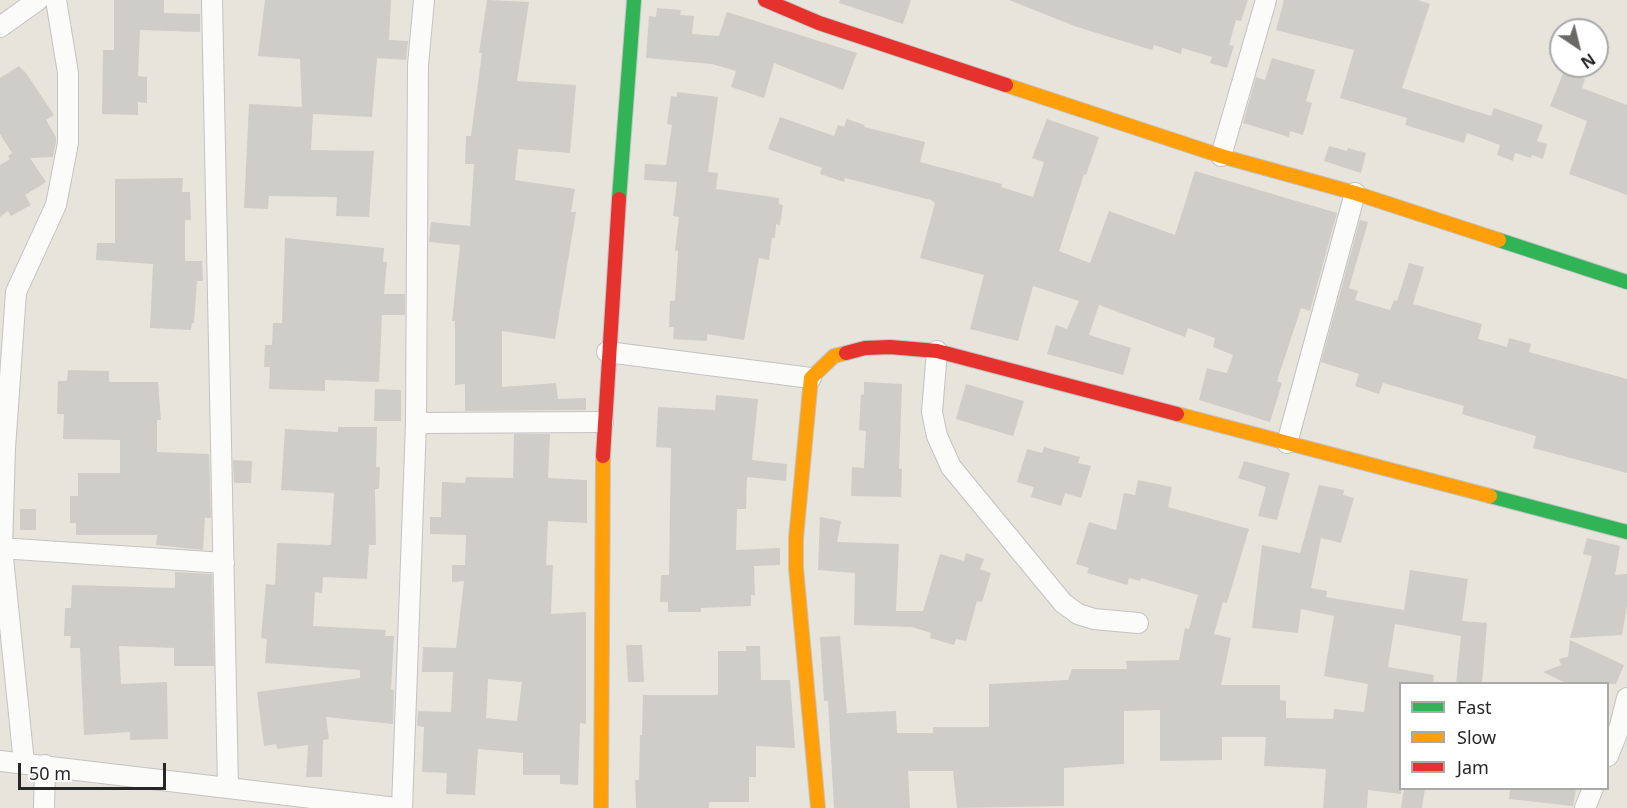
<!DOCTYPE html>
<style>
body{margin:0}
#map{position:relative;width:1627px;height:808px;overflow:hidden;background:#e7e4dc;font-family:"Noto Sans",sans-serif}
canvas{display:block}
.legend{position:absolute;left:1399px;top:682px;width:210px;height:108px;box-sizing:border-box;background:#fff;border:2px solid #a9a9a9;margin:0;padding:8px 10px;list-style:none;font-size:18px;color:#272727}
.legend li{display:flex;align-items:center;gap:12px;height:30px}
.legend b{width:30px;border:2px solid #a9a9a9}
.north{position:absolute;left:1549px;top:18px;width:60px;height:60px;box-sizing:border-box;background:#fff;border:2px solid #a9a9a9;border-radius:50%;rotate:145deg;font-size:16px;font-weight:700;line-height:24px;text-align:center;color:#272727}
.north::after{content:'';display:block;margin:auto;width:21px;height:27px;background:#6a6966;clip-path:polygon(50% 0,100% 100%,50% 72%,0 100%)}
.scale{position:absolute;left:18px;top:763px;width:148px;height:27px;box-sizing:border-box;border:3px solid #272727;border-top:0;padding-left:8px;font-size:18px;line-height:21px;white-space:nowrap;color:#272727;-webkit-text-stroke:4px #fff;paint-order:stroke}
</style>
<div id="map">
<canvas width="1627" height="808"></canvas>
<ul class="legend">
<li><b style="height:8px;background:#30b455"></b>Fast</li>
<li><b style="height:8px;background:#ff9f0a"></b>Slow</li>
<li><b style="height:8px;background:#e5322d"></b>Jam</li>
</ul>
<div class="north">N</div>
<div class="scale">50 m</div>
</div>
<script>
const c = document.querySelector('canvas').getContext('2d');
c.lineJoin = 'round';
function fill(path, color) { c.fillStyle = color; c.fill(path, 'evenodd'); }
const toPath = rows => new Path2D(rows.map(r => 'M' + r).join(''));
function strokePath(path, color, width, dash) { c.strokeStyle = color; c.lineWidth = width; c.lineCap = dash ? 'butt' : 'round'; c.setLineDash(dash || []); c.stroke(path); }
fill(toPath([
 [114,0,164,0,164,13,200,14,200,32,140,30,138,76,147,77,147,103,138,102,138,115,102,114,103,50,114,50],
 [265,0,391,0,389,40,408,41,406,60,377,58,372,117,313,114,311,150,374,151,369,217,336,216,337,197,269,196,268,209,244,208,249,104,302,107,300,59,258,56],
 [487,0,529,2,517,81,576,85,570,153,518,149,515,180,575,189,571,212,576,212,555,339,502,331,502,387,556,383,558,399,586,398,586,410,465,411,465,384,455,385,455,321,452,321,460,245,429,242,431,222,470,226,474,164,465,164,466,136,471,136,482,53,479,53],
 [840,0,911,0,903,24,839,3],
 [1009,0,1248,0,1241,21,1236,20,1229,45,1234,46,1227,68,1210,63,1212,57,1182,48,1181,54,1154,45,1152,50,1077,27],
 [1284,0,1418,0,1430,4,1402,88,1491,116,1494,108,1543,125,1537,141,1547,144,1543,159,1532,155,1531,158,1515,153,1513,161,1497,155,1500,145,1467,133,1464,143,1405,125,1407,118,1340,98,1354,50,1276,30],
 [657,8,681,10,680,15,694,16,692,34,719,36,727,12,857,53,843,90,774,63,764,98,731,87,736,71,712,64,646,58,649,16,656,17],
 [1272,58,1315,70,1306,101,1312,103,1303,135,1290,131,1289,137,1243,123,1256,77,1265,80],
 [19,66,26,73,54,115,46,120,56,137,56,142,53,157,30,158,46,182,25,195,31,205,11,216,8,211,0,217,0,165,10,159,8,156,12,153,0,134,0,78],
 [1564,71,1585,79,1582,88,1627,105,1627,195,1569,174,1587,121,1550,106],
 [677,92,718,97,708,172,718,173,716,189,779,198,779,204,783,205,780,225,776,224,775,238,772,238,769,260,759,258,744,340,707,334,707,341,673,339,674,327,669,327,670,301,675,301,678,251,675,250,679,217,673,216,677,182,644,180,645,164,666,165,672,125,667,124,671,96,677,97],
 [780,117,834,136,838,125,844,127,847,119,865,125,864,127,925,142,920,162,1002,184,1001,187,1033,197,1044,162,1032,158,1047,119,1099,137,1086,175,1084,174,1059,251,1090,263,1109,211,1175,235,1195,171,1337,213,1310,311,1301,308,1277,381,1282,383,1270,422,1199,400,1207,368,1227,373,1233,355,1213,347,1215,338,1188,328,1185,337,1099,305,1089,335,1131,348,1123,375,1047,354,1056,325,1067,329,1079,301,1033,286,1018,341,970,329,984,275,920,258,935,203,931,200,845,178,844,182,820,174,822,168,768,149],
 [1329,146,1347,151,1348,148,1366,153,1361,173,1324,161],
 [183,178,182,192,190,192,191,220,185,220,185,261,202,261,203,281,197,281,194,323,192,323,191,330,150,328,153,264,96,260,97,243,115,243,115,179],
 [1360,220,1368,222,1349,288,1358,291,1355,300,1390,310,1394,300,1397,301,1409,263,1424,267,1413,304,1482,324,1478,339,1507,347,1509,338,1531,344,1529,352,1627,379,1627,473,1533,448,1536,436,1462,414,1464,406,1383,383,1379,394,1355,386,1359,374,1321,362],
 [285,238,384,248,383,262,387,262,384,294,405,294,405,315,382,315,379,382,325,380,325,391,269,389,270,367,264,367,265,345,272,345,273,323,282,323],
 [68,370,109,371,109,382,158,382,161,420,157,420,157,452,209,454,211,518,205,518,203,550,156,545,157,535,76,535,76,523,70,523,70,496,78,496,78,473,120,473,120,440,63,439,64,414,57,414,58,381,67,381],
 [864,382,902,384,899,469,902,469,901,497,851,496,852,467,864,468,866,431,859,430,861,394,864,395],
 [966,384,1024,401,1013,436,956,419],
 [375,389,401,390,401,421,374,421],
 [716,395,758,399,752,460,787,464,786,481,747,477,746,509,737,509,736,550,780,548,780,565,754,566,755,595,751,595,751,606,701,608,701,612,668,612,668,602,660,602,661,575,669,575,671,448,656,447,658,407,715,410],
 [338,427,377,427,376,467,380,467,379,489,375,489,376,545,369,545,367,579,323,577,322,593,315,592,313,626,386,630,385,636,394,636,391,689,394,690,393,724,326,717,329,739,323,740,322,777,306,777,308,745,277,749,276,744,264,746,257,692,360,678,360,670,265,663,267,639,261,638,266,584,275,585,277,543,331,545,334,493,281,490,285,429,338,432],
 [514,434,550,434,548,478,587,480,587,523,548,521,546,565,553,565,551,614,586,612,586,724,580,723,578,785,560,784,560,775,523,775,523,753,478,749,475,795,446,794,447,773,422,772,424,727,417,726,418,711,451,712,453,672,422,672,423,647,456,648,464,581,452,582,452,565,465,565,466,535,430,534,430,517,441,517,442,482,465,483,466,477,513,478],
 [488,679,522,682,517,721,486,718],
 [1044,447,1080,457,1078,463,1091,466,1081,498,1065,493,1061,506,1031,497,1034,487,1017,482,1027,449,1042,453],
 [233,460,252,461,251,483,234,483],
 [1244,461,1290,473,1277,520,1258,516,1266,487,1238,478],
 [1138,480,1172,487,1168,507,1249,529,1227,603,1223,602,1214,634,1231,638,1221,685,1280,685,1280,700,1286,701,1286,718,1333,719,1334,709,1364,712,1368,684,1324,676,1334,616,1301,609,1298,633,1252,628,1262,545,1300,553,1319,485,1344,490,1343,495,1354,498,1341,543,1321,538,1311,588,1327,591,1326,597,1404,610,1410,570,1468,579,1462,621,1487,623,1482,684,1456,684,1461,636,1395,624,1388,667,1434,675,1433,684,1401,684,1401,794,1368,790,1367,808,1323,808,1326,769,1264,766,1266,737,1222,737,1222,760,1160,761,1160,710,1124,711,1124,764,1064,768,1064,806,957,808,953,771,908,771,910,808,834,808,828,701,824,701,820,637,840,636,847,713,896,711,897,733,933,733,933,727,989,727,989,684,1068,680,1072,669,1127,669,1126,661,1179,660,1185,628,1189,629,1198,595,1141,578,1140,581,1129,578,1127,585,1087,573,1089,568,1076,564,1089,522,1116,530,1124,493,1135,495],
 [20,509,36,509,36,530,20,530],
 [820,517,841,521,837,542,899,544,896,611,923,611,940,554,964,561,966,553,984,559,980,569,991,573,982,602,977,601,966,641,956,639,954,645,930,638,931,633,912,627,854,625,855,573,818,570],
 [1587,538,1620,546,1615,575,1627,574,1627,606,1622,635,1570,638,1592,556,1583,554],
 [175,572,212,574,214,666,174,666,174,648,119,646,121,684,167,682,168,739,130,740,130,732,84,735,80,648,70,648,71,636,64,636,65,608,71,608,72,585,175,588],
 [1570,640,1624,665,1616,684,1568,684,1543,672,1561,665,1559,659,1568,657],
 [626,645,642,645,644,682,628,682],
 [746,646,760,646,761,680,790,680,795,748,756,746,756,777,749,777,749,802,709,802,709,808,636,808,635,780,639,780,640,735,642,735,643,695,718,695,718,651,746,651],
 [1404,789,1425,789,1422,808,1401,808],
 [1510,789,1576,789,1573,806,1509,799]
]), '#cfcdc7');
const street = toPath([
 [212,0,228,787],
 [0,27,38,0],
 [1221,156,1266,0],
 [937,351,932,412,937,436,951,467,1063,603,1078,614,1094,619,1138,623],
 [607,352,811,378],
 [416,423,603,422],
 [1287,443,1355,193],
 [0,548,224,563],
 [1608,756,1620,726,1627,698],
 [0,761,396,808],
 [24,763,2,548,5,448,16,292,56,205,68,143,68,73,56,0],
 [44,808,45,765],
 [402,808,416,423,418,65,424,0],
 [1585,808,1593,788]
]);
const fast = toPath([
 [619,199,634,0],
 [1499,240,1627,282],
 [1490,496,1627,532]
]);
const slow = toPath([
 [1006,85,1221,156,1355,193,1499,240],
 [1177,414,1490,496],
 [601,808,603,456],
 [818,808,796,568,796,538,811,378,834,356,846,353]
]);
const jam = toPath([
 [765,0,819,23,1006,85],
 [846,353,865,348,890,347,937,351,1177,414],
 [603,456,619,199]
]);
strokePath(street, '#c4c2c2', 22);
strokePath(fast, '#c4c2c2', 16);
strokePath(slow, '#c4c2c2', 16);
strokePath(jam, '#c4c2c2', 16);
strokePath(street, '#fbfbfa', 20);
strokePath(fast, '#30b455', 14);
strokePath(slow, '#ff9f0a', 14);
strokePath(jam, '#e5322d', 14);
</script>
